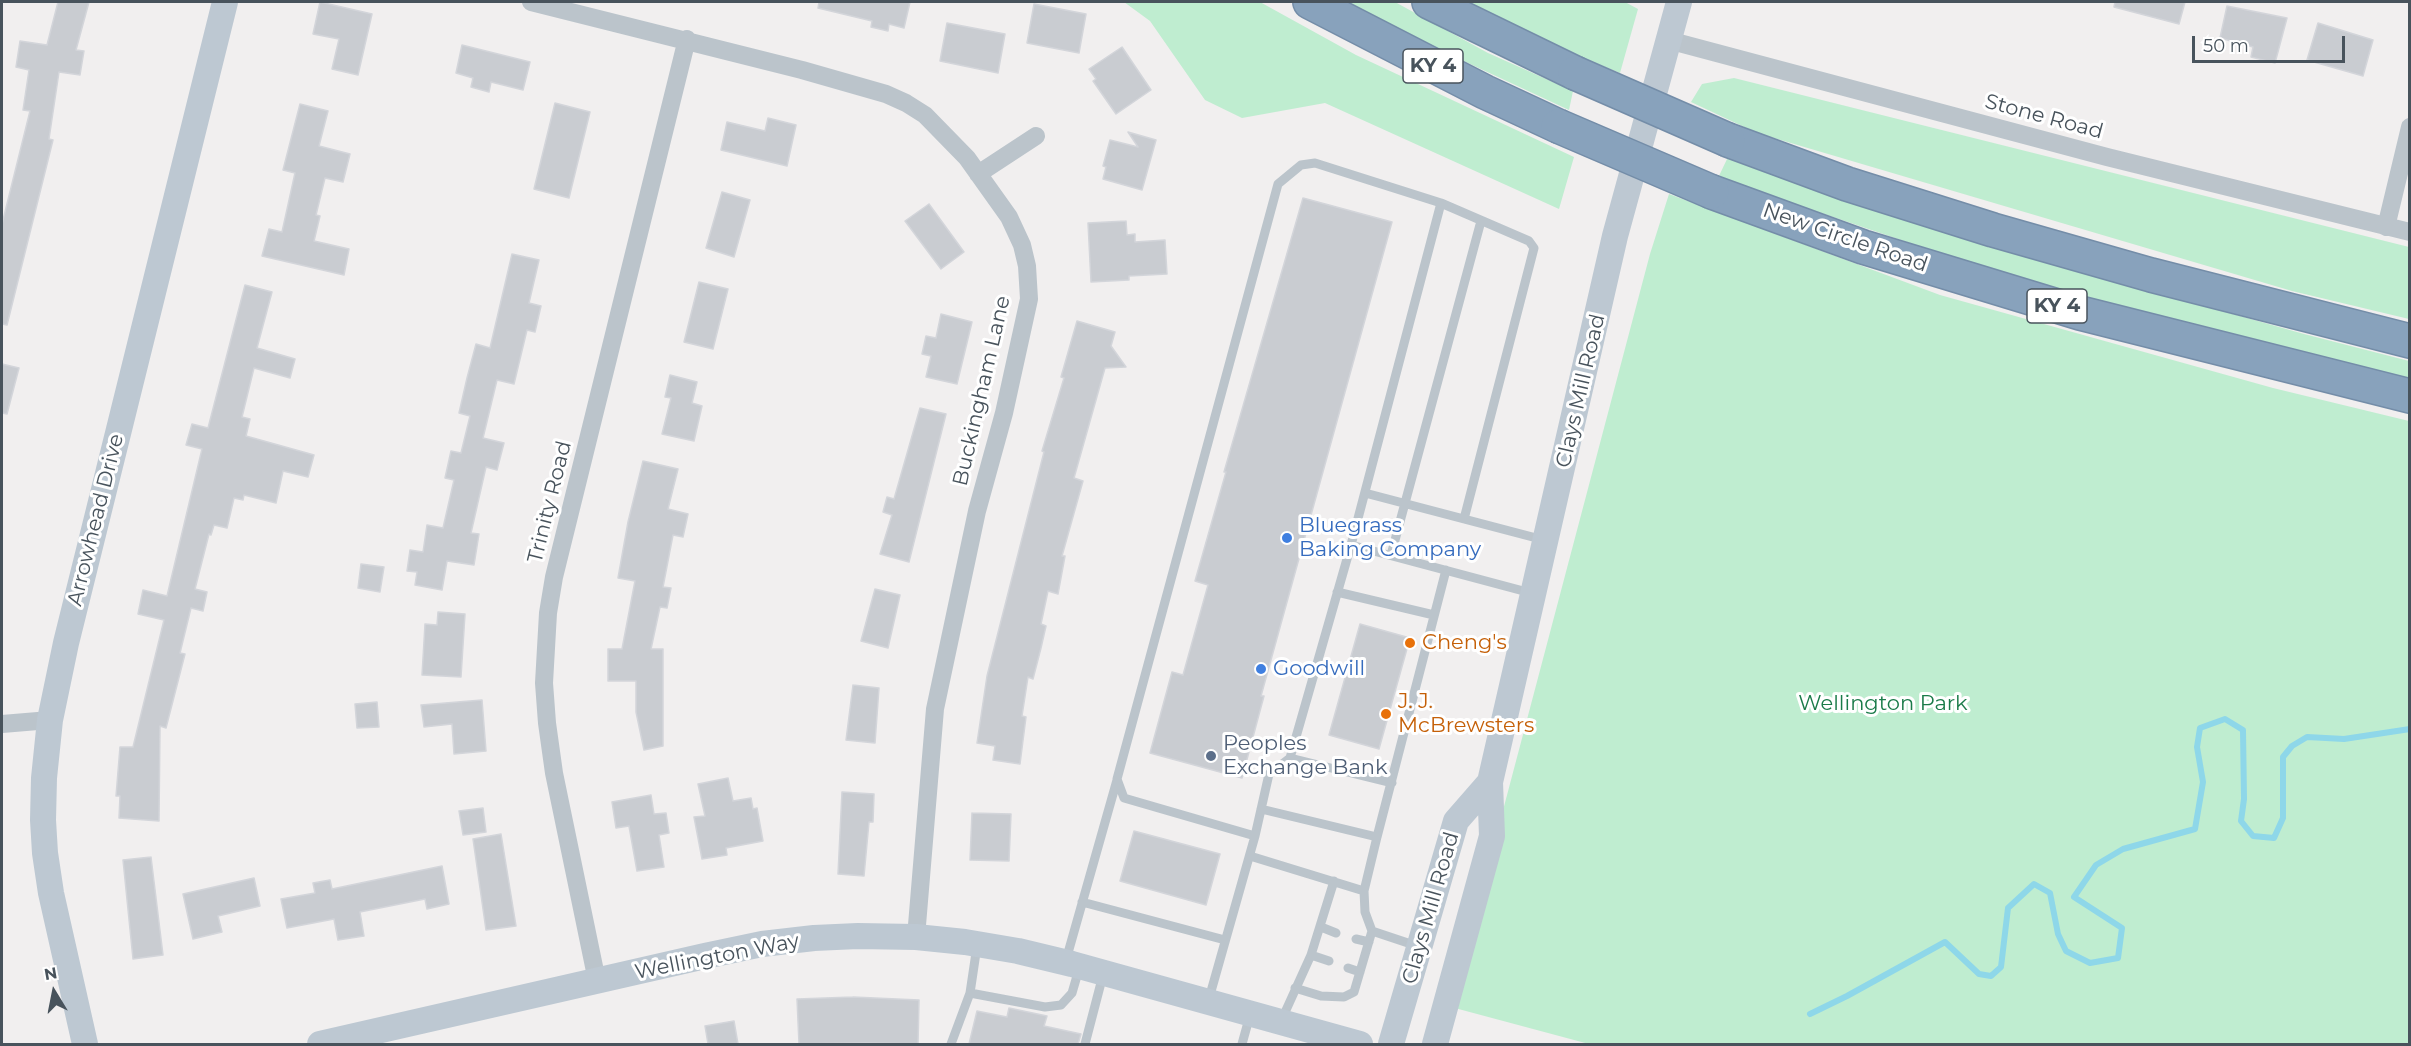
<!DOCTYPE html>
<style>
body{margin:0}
#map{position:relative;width:2411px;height:1046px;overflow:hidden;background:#f1efef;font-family:Montserrat,sans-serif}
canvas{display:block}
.frame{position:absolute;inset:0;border:3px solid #48535c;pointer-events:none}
.north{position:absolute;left:24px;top:962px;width:60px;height:60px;-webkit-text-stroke:4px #fff;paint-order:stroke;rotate:350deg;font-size:16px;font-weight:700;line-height:24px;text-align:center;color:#48535c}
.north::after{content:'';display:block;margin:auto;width:21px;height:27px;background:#48535c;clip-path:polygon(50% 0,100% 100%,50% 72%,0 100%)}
.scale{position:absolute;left:2192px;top:36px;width:153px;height:27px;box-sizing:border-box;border:3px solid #48535c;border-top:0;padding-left:8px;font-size:18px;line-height:21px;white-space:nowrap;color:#48535c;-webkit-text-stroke:4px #fff;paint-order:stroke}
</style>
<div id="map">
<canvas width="2411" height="1046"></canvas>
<div class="frame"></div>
<div class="north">N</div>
<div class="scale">50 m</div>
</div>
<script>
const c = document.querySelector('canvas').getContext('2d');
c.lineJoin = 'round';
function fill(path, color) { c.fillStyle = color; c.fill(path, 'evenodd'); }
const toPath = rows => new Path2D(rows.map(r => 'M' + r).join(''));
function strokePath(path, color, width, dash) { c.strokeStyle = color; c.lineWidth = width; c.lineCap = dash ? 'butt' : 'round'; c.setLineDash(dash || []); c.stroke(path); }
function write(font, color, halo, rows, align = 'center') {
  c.font = font + ' Montserrat,sans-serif'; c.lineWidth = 6; c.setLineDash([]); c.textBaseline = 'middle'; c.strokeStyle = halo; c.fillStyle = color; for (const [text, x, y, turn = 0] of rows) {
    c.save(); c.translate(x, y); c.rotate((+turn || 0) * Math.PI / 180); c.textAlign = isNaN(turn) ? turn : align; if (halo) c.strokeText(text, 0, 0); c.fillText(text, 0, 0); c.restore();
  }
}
fill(toPath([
 [1124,2,1260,2,1356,55,1574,157,1559,209,1325,103,1242,118,1205,100,1150,21],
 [1348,2,1395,2,1488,53,1573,91,1569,110,1425,43],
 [1467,2,1625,2,1638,9,1620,73,1529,36],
 [1734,78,2409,247,2409,319,2292,291,1757,133,1691,102,1702,84],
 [1728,157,1945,233,2304,334,2409,361,2409,382,2072,298,1718,178],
 [1669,194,1940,295,2273,388,2409,421,2409,1044,1589,1044,1451,1007,1650,254]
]), '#bfedd0');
strokePath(toPath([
 [1810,1014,1847,996,1945,942,1979,974,1991,976,2001,967,2008,908,2034,884,2050,893,2058,934,2066,951,2090,963,2118,958,2122,928,2074,897,2096,865,2123,849,2195,829,2203,782,2197,747,2200,728,2225,719,2243,730,2244,799,2241,821,2253,836,2274,838,2283,818,2283,757,2292,746,2307,737,2344,739,2410,729]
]), '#8ed7e9', 6);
const building = toPath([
 [58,2,89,2,76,50,84,51,80,75,59,72,49,139,53,140,7,325,2,324,2,224,30,111,23,110,29,70,16,67,20,41,47,45,58,2],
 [320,2,372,14,358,75,332,69,339,39,313,34,320,2],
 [819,2,910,2,904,28,889,24,888,31,871,27,872,21,818,8,819,2],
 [2115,2,2185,2,2179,24,2114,7,2115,2],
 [1034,4,1086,14,1079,53,1027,43,1034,4],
 [2227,6,2287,18,2275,63,2251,57,2253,47,2220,38,2227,6],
 [947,23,1005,34,998,73,940,61,947,23],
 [2318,23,2373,40,2363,76,2307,60,2318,23],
 [462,45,530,62,523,90,491,82,489,92,471,87,473,78,456,73,462,45],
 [1122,47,1151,90,1116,114,1093,81,1096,79,1089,69,1122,47],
 [555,103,590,112,569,198,534,189,555,103],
 [300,104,328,111,319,146,350,154,343,182,325,178,316,215,320,216,314,241,349,249,344,275,262,256,269,229,282,232,295,173,283,170,300,104],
 [768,118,796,125,787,166,721,150,727,122,765,131,768,118],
 [1128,132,1156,140,1142,190,1103,179,1106,167,1103,166,1110,140,1138,147,1128,132],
 [722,192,750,200,734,257,706,248,722,192],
 [1303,198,1392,222,1261,696,1264,696,1242,778,1150,753,1172,672,1183,675,1208,585,1195,581,1226,472,1224,472,1303,198],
 [929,204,964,252,941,269,905,221,929,204],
 [1126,221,1127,235,1135,234,1135,242,1165,240,1167,274,1129,276,1129,280,1091,282,1088,223,1126,221],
 [512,254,539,260,529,303,541,306,535,332,527,330,514,384,497,380,483,438,504,443,497,470,486,467,471,533,479,534,474,565,447,561,442,590,415,585,417,572,407,571,410,550,423,552,427,525,443,528,454,480,445,478,451,451,461,453,470,416,459,413,467,378,476,344,490,348,512,254],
 [699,282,728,289,713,349,684,342,699,282],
 [245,285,272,292,257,348,295,359,290,378,254,368,242,417,250,419,246,436,314,455,308,477,283,471,276,503,244,495,243,500,234,498,227,528,214,525,211,535,209,534,195,589,207,592,203,611,191,608,180,653,185,654,166,728,160,726,159,821,119,818,120,796,116,796,120,747,133,747,164,620,138,614,143,590,167,596,202,449,186,445,192,424,208,428,245,285],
 [941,314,972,322,957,384,926,377,931,356,922,354,926,336,936,338,941,314],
 [1077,321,1115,332,1111,346,1126,367,1105,368,1074,478,1083,481,1062,556,1065,556,1058,594,1048,591,1041,624,1046,626,1041,648,1033,679,1028,677,1022,716,1026,717,1020,764,993,760,995,746,977,743,987,676,1044,452,1042,451,1064,378,1061,377,1077,321],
 [2,364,19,368,7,414,2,413,2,364],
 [670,375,697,382,692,403,702,406,694,441,662,434,671,398,665,397,670,375],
 [920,408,946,414,909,562,880,554,892,515,883,512,887,497,894,499,920,408],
 [643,461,678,469,668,509,688,514,683,537,673,535,663,587,671,588,667,608,660,607,651,649,663,649,663,746,644,750,636,712,636,681,608,681,608,649,622,649,635,581,618,578,628,522,643,461],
 [361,564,384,567,380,592,358,588,361,564],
 [875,589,900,595,888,648,861,641,875,589],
 [438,612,465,614,461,677,422,675,425,624,437,625,438,612],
 [1360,624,1410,638,1379,749,1329,735,1360,624],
 [853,685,879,688,875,743,846,740,853,685],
 [482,700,486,751,454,754,452,724,424,727,421,705,482,700],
 [377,702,379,727,357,728,355,704,377,702],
 [728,778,733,801,751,798,753,809,757,808,763,841,726,848,727,855,702,859,694,817,705,816,698,784,728,778],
 [842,792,874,794,873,822,869,822,864,876,838,874,842,792],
 [651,795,654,814,666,813,669,833,659,835,664,867,637,871,629,826,616,828,612,802,651,795],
 [483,808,486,832,463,835,459,811,483,808],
 [972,813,1011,814,1009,861,970,860,972,813],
 [1134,831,1220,854,1206,905,1120,881,1134,831],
 [501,834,516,926,486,930,473,839,501,834],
 [151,857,163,955,133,959,123,860,151,857],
 [442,866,449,904,427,909,425,899,360,912,364,936,338,940,334,919,287,928,281,899,315,893,313,883,330,880,332,889,442,866],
 [254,878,260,906,218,916,222,932,193,939,183,894,254,878],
 [853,997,919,1000,918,1044,866,1043,799,1044,797,999,853,997],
 [1009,1008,1047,1016,1044,1026,1081,1034,1078,1044,969,1044,977,1011,1007,1017,1009,1008],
 [734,1021,738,1044,708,1044,705,1026,734,1021]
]);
fill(building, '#c9ccd1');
strokePath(building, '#d3d5da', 1.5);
const highway = toPath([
 [1310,2,1485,92,1558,126],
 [1429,2,1575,73],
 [1728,140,1847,184,1993,230,2151,275,2410,341],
 [1712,192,1863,247,2080,313,2410,396]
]);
strokePath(highway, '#748da8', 36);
strokePath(toPath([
 [1315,163,1441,203,1351,545,1290,758,1269,774,1255,836,1124,798,1117,779,1278,184,1301,165,1315,163],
 [1441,203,1529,241,1534,248,1464,519],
 [1365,493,1544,540],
 [1351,545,1531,593],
 [1391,555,1481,221],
 [1337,592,1434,615],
 [1290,758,1392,783],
 [1261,809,1377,837,1446,570],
 [1250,856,1364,891,1377,837],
 [1364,891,1365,912,1372,931,1417,946],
 [1082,902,1225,940],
 [1321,927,1336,933],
 [1356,939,1369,942],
 [977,946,970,993,1045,1007,1061,1005,1072,993,1079,969],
 [1311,955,1329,961],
 [1066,960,1117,780],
 [1348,968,1360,972],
 [1295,988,1321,996,1344,997,1354,992,1372,931],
 [1208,1002,1255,836],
 [1282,1019,1311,955,1334,881],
 [951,1044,970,993],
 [1085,1044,1103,975],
 [1242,1044,1250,1015]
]), '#bbc4cb', 9);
strokePath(toPath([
 [531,2,802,70,886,94,906,103,925,115,967,158,1009,217,1022,245,1027,266,1029,299,1004,413,977,511,935,709,916,937],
 [1668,40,2107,157,2410,232],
 [978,174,1036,136],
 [2386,227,2410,127],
 [2,724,50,720],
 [597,981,554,773,547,723,544,683,548,613,554,577,687,39]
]), '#bbc4cb', 18);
strokePath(toPath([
 [85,1044,51,893,45,853,43,820,44,778,50,720,66,643,225,2],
 [320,1044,705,956,762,944,814,938,858,936,916,937,965,942,1018,951,1072,964,1360,1044],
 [1391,1044,1456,821,1490,782],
 [1435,1044,1492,836,1490,782,1615,236,1679,2]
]), '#bdc8d2', 26);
strokePath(highway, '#88a2bc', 33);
const highwayBridge = toPath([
 [1575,73,1728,140],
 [1558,126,1712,192]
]);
strokePath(highwayBridge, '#748da8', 36, []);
strokePath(highwayBridge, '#88a2bc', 33);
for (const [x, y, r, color] of [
 [1287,538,6,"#3f7fe0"],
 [1410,643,6,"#e8710a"],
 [1261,669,6,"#3f7fe0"],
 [1386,714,6,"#e8710a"],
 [1211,756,6,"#5c6f8a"]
]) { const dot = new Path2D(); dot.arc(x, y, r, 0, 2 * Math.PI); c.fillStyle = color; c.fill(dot); strokePath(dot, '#fff', 2); }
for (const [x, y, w] of [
 [1433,66,60],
 [2057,306,60]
]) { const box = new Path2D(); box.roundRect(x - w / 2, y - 17, w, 34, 4.5); c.fillStyle = '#fff'; c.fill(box); strokePath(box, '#48535c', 1.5); }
write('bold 20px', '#48535c', null, [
 ["KY 4",1433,66],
 ["KY 4",2057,306]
]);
write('21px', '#48535c', '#fff', [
 ["Stone Road",2044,117,15],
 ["New Circle Road",1845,238,19],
 ["Buckingham Lane",982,391,-77],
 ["Clays Mill Road",1581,391,-77],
 ["Trinity Road",550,502,-76],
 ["Arrowhead Drive",96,520,-76],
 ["Clays Mill Road",1431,908,-74],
 ["Wellington Way",717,957,-11]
]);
write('21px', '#366cbe', '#fff', [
 ["Bluegrass",1299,526],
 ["Baking Company",1299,550],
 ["Goodwill",1273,669]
], 'left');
write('21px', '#c56008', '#fff', [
 ["Cheng's",1422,643],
 ["J. J.",1398,702],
 ["McBrewsters",1398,726]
], 'left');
write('21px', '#1a7b49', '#fff', [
 ["Wellington Park",1883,704]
]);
write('21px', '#4e5e75', '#fff', [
 ["Peoples",1223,744],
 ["Exchange Bank",1223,768]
], 'left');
</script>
